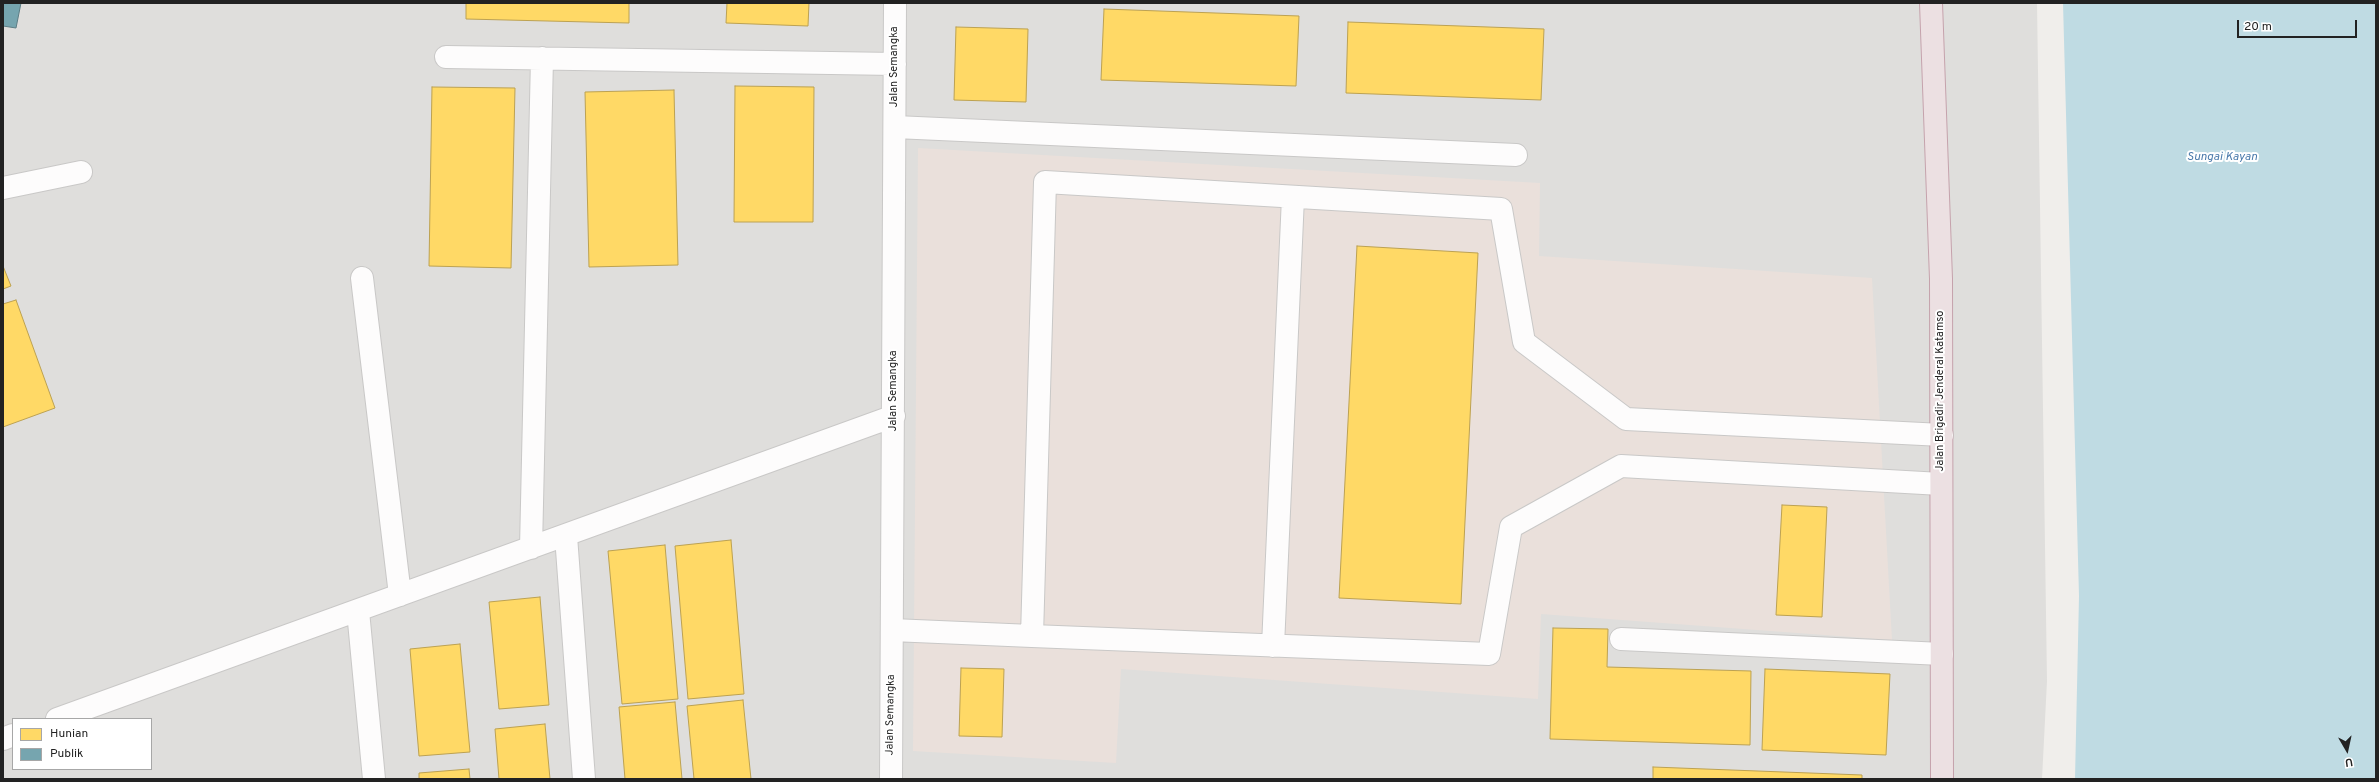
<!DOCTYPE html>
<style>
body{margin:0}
#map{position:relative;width:2379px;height:782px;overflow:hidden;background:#f0eeeb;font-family:Overpass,sans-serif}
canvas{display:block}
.frame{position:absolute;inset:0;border:4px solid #222;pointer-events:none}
.legend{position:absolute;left:12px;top:718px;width:140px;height:52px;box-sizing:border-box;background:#fff;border:1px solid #a7a7a7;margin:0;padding:5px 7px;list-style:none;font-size:12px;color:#222}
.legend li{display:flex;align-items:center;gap:8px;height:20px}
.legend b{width:20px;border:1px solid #a7a7a7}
.north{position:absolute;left:2327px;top:730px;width:40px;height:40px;-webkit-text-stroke:3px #fff;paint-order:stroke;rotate:171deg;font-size:11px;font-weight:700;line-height:16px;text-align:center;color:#222}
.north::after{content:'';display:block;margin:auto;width:14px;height:18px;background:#222;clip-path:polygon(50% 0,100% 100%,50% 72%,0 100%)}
.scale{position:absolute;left:2237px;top:20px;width:120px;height:18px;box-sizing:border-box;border:2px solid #222;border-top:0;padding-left:5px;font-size:12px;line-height:14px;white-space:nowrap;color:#222;-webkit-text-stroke:3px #fff;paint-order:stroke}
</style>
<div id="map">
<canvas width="2379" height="782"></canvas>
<div class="frame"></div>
<ul class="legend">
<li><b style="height:11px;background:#ffd966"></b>Hunian</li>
<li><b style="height:11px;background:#76a5af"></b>Publik</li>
</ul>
<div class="north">U</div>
<div class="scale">20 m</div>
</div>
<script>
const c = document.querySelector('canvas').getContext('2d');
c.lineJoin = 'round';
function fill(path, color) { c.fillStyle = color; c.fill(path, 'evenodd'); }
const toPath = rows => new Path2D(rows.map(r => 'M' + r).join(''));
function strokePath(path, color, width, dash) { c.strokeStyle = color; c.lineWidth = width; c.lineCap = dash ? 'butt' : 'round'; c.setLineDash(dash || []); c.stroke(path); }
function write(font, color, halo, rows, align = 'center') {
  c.font = font + ' Overpass,sans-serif'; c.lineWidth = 4; c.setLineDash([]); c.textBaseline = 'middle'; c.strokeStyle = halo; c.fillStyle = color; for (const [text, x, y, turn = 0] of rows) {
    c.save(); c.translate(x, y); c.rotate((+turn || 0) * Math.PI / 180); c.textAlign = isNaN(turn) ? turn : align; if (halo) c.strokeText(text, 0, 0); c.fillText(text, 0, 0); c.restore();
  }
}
fill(toPath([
 [3,3,2037,3,2047,681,2042,779,3,779],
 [13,719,151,719,151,769,13,769]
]), '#dfdedc');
fill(toPath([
 [918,148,1540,183,1539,256,1872,278,1892,640,1541,614,1538,699,1121,669,1116,763,913,751]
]), '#eae0db');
fill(toPath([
 [2063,3,2376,3,2376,779,2075,779,2079,596]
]), '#bfdbe3');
const homes = toPath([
 [466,3,629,3,629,23,466,19,466,3],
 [727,3,809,3,808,26,726,23,727,3],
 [1104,9,1299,16,1296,86,1101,80,1104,9],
 [1348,22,1544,29,1541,100,1346,93,1348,22],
 [956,27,1028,29,1026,102,954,100,956,27],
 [735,86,814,87,813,222,734,222,735,86],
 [432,87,515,88,511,268,429,266,432,87],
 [674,90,678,265,589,267,585,92,674,90],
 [1357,246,1478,253,1461,604,1339,598,1357,246],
 [3,266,11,286,3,289,3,266],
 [16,300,55,408,3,427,3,304,16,300],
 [1782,505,1827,507,1822,617,1776,615,1782,505],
 [731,540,744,694,688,699,675,546,731,540],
 [665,545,678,699,622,704,608,551,665,545],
 [540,597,549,705,499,709,489,602,540,597],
 [1553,628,1608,629,1607,667,1751,671,1750,745,1550,739,1553,628],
 [460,644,470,752,419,756,410,649,460,644],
 [961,668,1004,669,1002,737,959,736,961,668],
 [1765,669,1890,674,1886,755,1762,750,1765,669],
 [743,700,751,779,694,779,687,706,743,700],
 [675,702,682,779,625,779,619,707,675,702],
 [545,724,550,779,499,779,495,729,545,724],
 [1653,767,1862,775,1862,779,1653,779,1653,767],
 [469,769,470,779,419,779,419,773,469,769]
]);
fill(homes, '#ffd966');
strokePath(homes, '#bda252', 1);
const public = toPath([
 [3,3,21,3,16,28,3,26,3,3]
]);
fill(public, '#76a5af');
strokePath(public, '#5d7e85', 1);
const minor = toPath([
 [446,57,895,64],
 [895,127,1516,155],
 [3,188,81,172],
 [362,278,400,595],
 [1941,484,1621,466,1511,527,1489,654,1032,636,1045,182,1501,209,1524,342,1626,419,1942,435],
 [566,536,584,779],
 [531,548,542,58],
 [358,611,374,779],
 [892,630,1032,636],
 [1621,639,1942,654],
 [1273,646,1293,197],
 [57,719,894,416],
 [3,739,13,735],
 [891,779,895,3]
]);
const highway = toPath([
 [1931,3,1941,279,1942,779]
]);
strokePath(minor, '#c9c8c7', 24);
strokePath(highway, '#c5a2ac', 24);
strokePath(minor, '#fdfcfc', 22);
strokePath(highway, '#ece0e2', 22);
write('11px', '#222', '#fff', [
 ["Jalan Semangka",895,67,-90],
 ["Jalan Semangka",894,391,-90],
 ["Jalan Brigadir Jenderal Katamso",1941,391,-90],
 ["Jalan Semangka",891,715,-89]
]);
write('italic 12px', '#4a7aab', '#fff', [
 ["Sungai Kayan",2222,158]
]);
</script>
